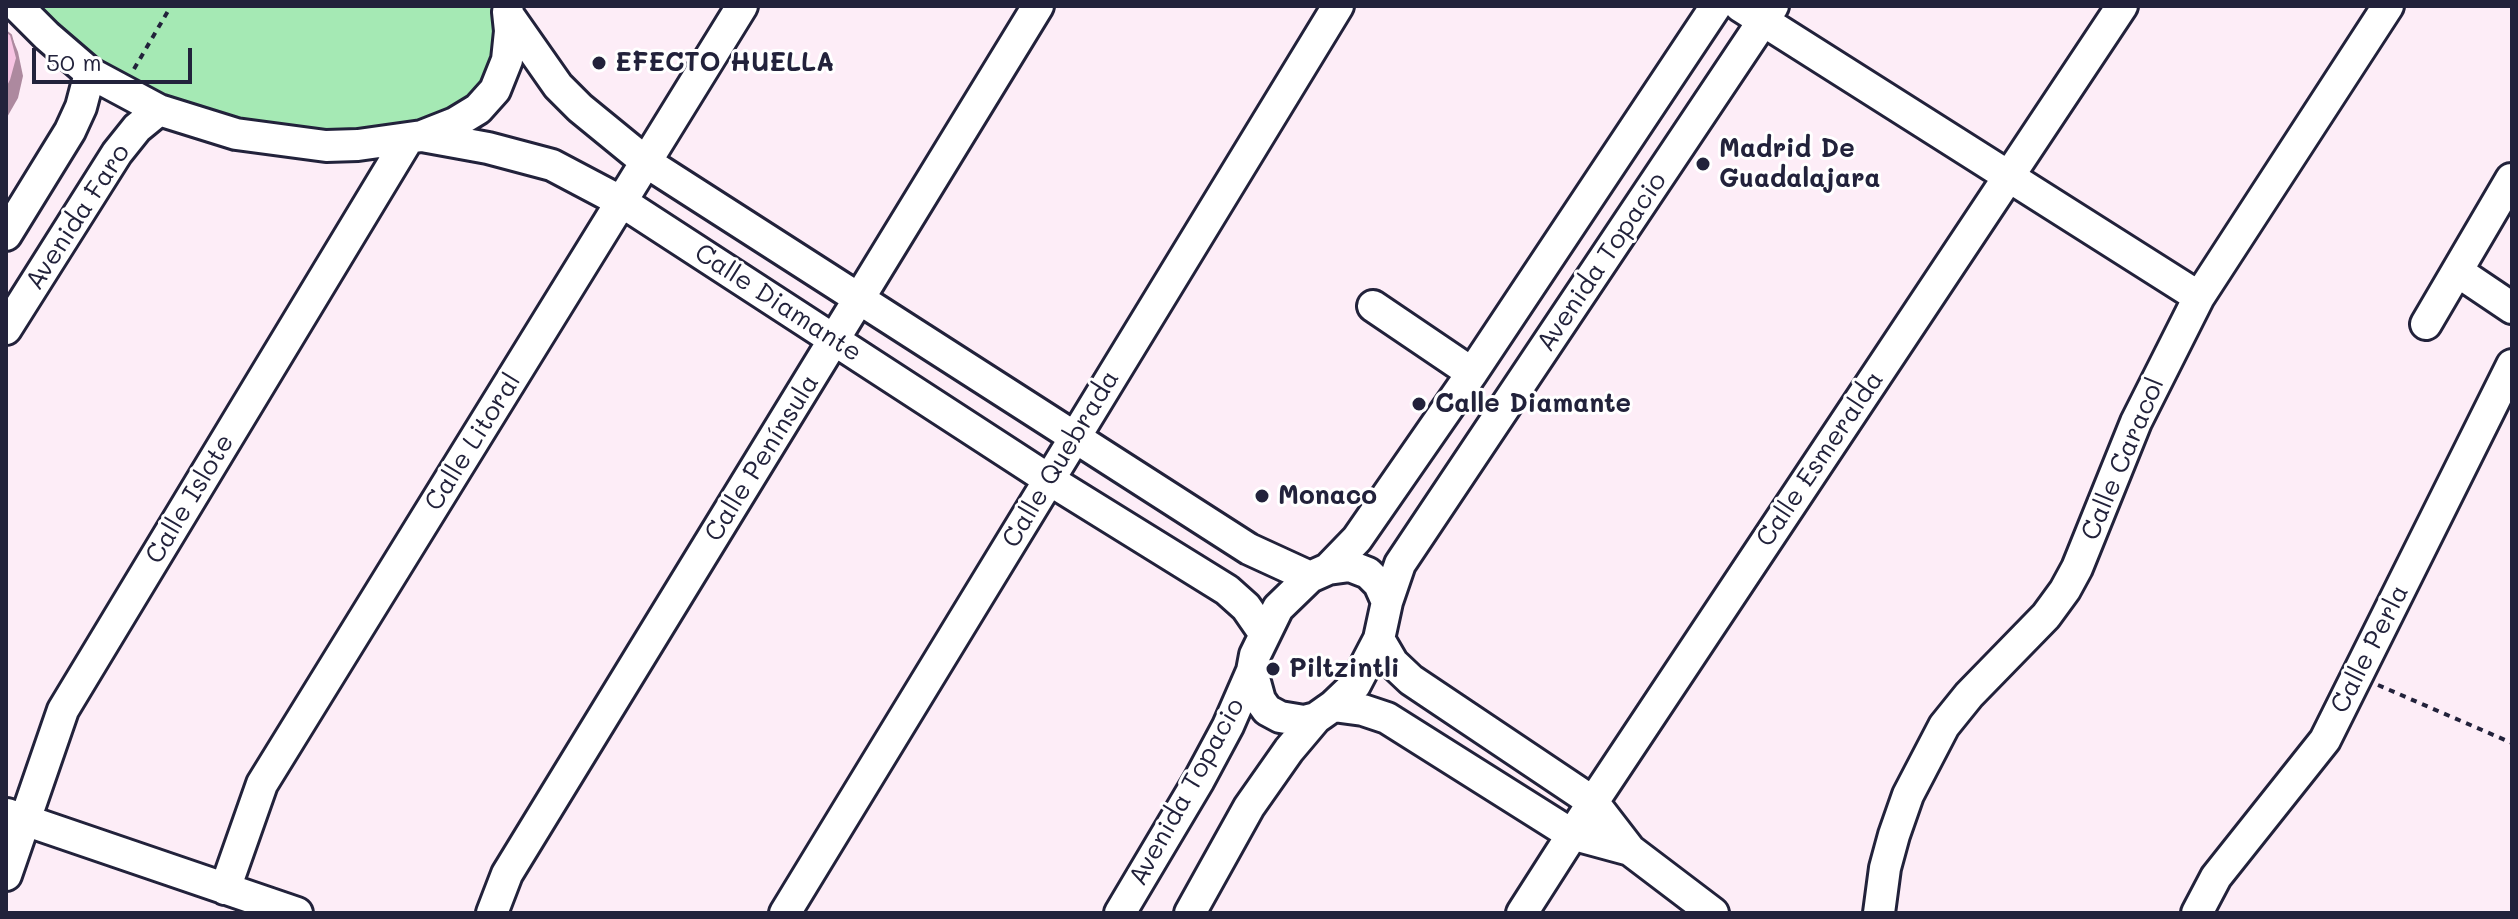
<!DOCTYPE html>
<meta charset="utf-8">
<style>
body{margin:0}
#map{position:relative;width:2518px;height:919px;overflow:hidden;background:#fdedf7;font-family:Mali,sans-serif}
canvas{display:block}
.frame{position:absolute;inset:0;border:8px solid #22223b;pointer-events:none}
.scale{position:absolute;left:32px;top:48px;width:160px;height:36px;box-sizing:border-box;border:4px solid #22223b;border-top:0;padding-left:10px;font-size:24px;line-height:28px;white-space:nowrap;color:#22223b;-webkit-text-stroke:6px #fff;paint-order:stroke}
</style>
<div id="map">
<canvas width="2518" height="919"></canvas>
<div class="frame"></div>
<div class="scale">50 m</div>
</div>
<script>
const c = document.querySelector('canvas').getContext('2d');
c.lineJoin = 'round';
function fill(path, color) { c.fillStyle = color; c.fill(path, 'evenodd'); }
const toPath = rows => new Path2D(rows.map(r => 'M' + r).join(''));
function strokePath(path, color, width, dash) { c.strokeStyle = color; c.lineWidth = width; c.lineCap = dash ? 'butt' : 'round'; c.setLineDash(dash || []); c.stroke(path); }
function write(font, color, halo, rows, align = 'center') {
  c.font = font + ' Mali,sans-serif'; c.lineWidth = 6; c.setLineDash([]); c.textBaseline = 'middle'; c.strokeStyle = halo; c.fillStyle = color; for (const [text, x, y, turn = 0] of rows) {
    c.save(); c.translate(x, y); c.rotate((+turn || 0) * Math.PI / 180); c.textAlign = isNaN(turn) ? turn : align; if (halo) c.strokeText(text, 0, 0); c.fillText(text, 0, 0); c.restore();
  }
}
fill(toPath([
 [36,6,492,6,497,22,495,59,478,90,454,113,364,134,296,129,221,113,164,94,110,67,63,33]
]), '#a5e9b4');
const minor = toPath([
 [17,6,47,36,90,73,159,110,236,134,326,146,358,145,422,136,455,123,478,109,495,90,507,60,510,31,508,12],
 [1740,6,2199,297],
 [509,16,558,86,580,108,646,162,1249,549,1310,577],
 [422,136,488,148,552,165,622,202,1048,479,1227,590,1246,607,1264,633],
 [6,235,70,131,81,107,90,73],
 [2457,271,2512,308],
 [1373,306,1472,373],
 [2426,324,2511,179],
 [6,329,117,153,137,128,159,110],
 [1328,569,1357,539,1472,373,1716,6],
 [1387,602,1379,584,1368,573,1350,566,1328,569,1310,577,1278,608,1255,655,1252,671,1260,700,1267,710,1280,717,1304,721,1316,718,1333,706,1355,685,1379,639,1387,602,1400,564,1773,6],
 [1379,639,1393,663,1411,680,1593,802,1630,850,1713,913],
 [1333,706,1363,710,1387,718,1571,834,1630,850],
 [7,814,297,913],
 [6,875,63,710,408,139],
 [225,889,262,784,742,6],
 [492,913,507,874,1038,6],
 [785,913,1338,6],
 [1120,913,1199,780,1228,726,1252,671],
 [1190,913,1249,807,1289,750,1316,718],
 [1522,913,1593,802,2122,6],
 [1879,913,1885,868,1894,835,1908,795,1944,726,1969,695,2046,616,2065,590,2077,568,2136,422,2199,297,2388,6],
 [2197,913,2216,877,2325,740,2512,365]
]);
strokePath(minor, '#22223b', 36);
strokePath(toPath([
 [134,69,171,6],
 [2378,685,2512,743]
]), '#22223b', 4, [6, 6]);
strokePath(minor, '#fff', 30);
fill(toPath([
 [11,35,18,52,23,76,18,98,6,119,6,90]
]), '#ad899f');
const building = toPath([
 [6,31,11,35,17,58,11,80,6,90,6,31]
]);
fill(building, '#f7c4e3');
strokePath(building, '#ad899f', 2);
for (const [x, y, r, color] of [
 [599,63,8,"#22223b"],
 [1703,164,8,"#22223b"],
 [1419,404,8,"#22223b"],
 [1262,496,8,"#22223b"],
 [1273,669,8,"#22223b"]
]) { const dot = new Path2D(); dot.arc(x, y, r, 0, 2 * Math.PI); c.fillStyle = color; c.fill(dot); strokePath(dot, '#fff', 3); }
write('bold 26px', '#22223b', '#fff', [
 ["EFECTO HUELLA",615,63],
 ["Madrid De",1719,149],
 ["Guadalajara",1719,179],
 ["Calle Diamante",1435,404],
 ["Monaco",1278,496],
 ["Piltzintli",1289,669]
], 'left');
write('26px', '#22223b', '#fff', [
 ["Avenida Faro",78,217,-57],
 ["Avenida Topacio",1602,262,-56],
 ["Calle Diamante",778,303,33],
 ["Calle Litoral",473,442,-58],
 ["Calle Península",762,458,-58],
 ["Calle Quebrada",1061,459,-59],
 ["Calle Esmeralda",1820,459,-56],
 ["Calle Caracol",2123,459,-67],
 ["Calle Islote",190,499,-59],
 ["Calle Perla",2370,649,-63],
 ["Avenida Topacio",1187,792,-61]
]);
</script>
